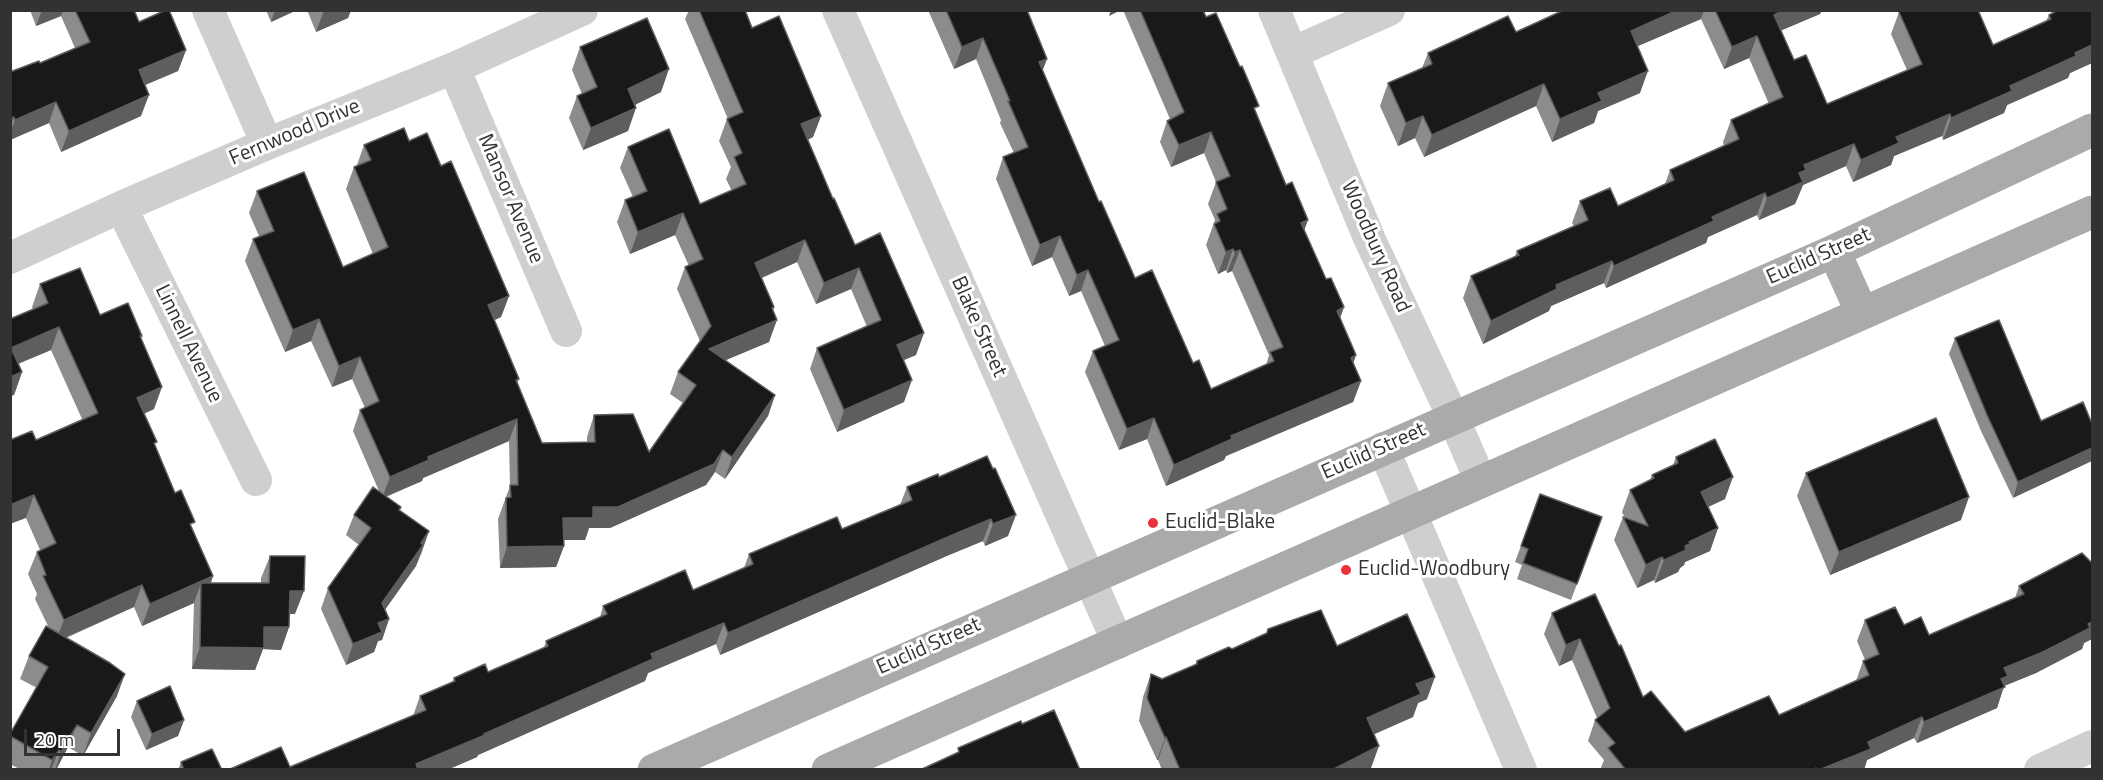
<!DOCTYPE html>
<style>
body{margin:0}
#map{position:relative;width:2103px;height:780px;overflow:hidden;background:#fff;font-family:"Titillium Web",sans-serif}
canvas{display:block}
.frame{position:absolute;inset:0;border:12px solid #323232;pointer-events:none}
.scale{position:absolute;left:24px;top:729px;width:96px;height:27px;box-sizing:border-box;border:3px solid #323232;border-top:0;padding-left:8px;font-size:18px;line-height:21px;white-space:nowrap;color:#323232;-webkit-text-stroke:4px #fff;paint-order:stroke}
</style>
<div id="map">
<canvas width="2103" height="780"></canvas>
<div class="frame"></div>
<div class="scale">20 m</div>
</div>
<script>
const c = document.querySelector('canvas').getContext('2d');
c.lineJoin = 'round';
const toPath = rows => new Path2D(rows.map(r => 'M' + r).join(''));
function strokePath(path, color, width, dash) { c.strokeStyle = color; c.lineWidth = width; c.lineCap = dash ? 'butt' : 'round'; c.setLineDash(dash || []); c.stroke(path); }
function fill(path, color) { c.fillStyle = color; c.fill(path, 'evenodd'); }
function write(font, color, halo, rows, align = 'center') {
  c.font = font + ' "Titillium Web",sans-serif'; c.lineWidth = 6; c.setLineDash([]); c.textBaseline = 'middle'; c.strokeStyle = halo; c.fillStyle = color; for (const [text, x, y, turn = 0] of rows) {
    c.save(); c.translate(x, y); c.rotate((+turn || 0) * Math.PI / 180); c.textAlign = isNaN(turn) ? turn : align; if (halo) c.strokeText(text, 0, 0); c.fillText(text, 0, 0); c.restore();
  }
}
strokePath(toPath([
 [208,10,267,144],
 [838,10,1118,643],
 [1274,10,1370,240,1453,417,1481,482],
 [1292,53,1389,10],
 [454,68,566,331],
 [121,207,256,480],
 [10,258,121,207,267,144,454,68,582,10],
 [1383,448,1521,770],
 [2040,770,2092,746]
]), '#cfcfcf', 32);
strokePath(toPath([
 [1834,251,1862,313],
 [654,770,1834,251,2092,130],
 [828,770,2092,212]
]), '#aaa', 33);
fill(toPath([
 [30,10,134,10,139,22,186,50,178,71,145,85,141,116,61,152,49,123,10,140,10,72,40,63,75,48,61,16,36,26],
 [266,10,297,10,271,22],
 [307,10,351,10,348,18,316,32],
 [689,10,745,10,752,28,821,116,813,137,808,140,833,199,855,245,916,355,904,360,904,402,837,432,810,369,817,348,867,327,851,289,816,304,797,262,762,278,773,311,769,342,726,360,775,395,768,416,725,479,715,472,706,485,610,528,589,528,585,540,564,540,564,546,556,567,500,568,498,519,510,486,509,441,423,478,422,481,386,497,401,507,400,510,429,531,422,552,416,566,385,609,389,619,382,640,378,641,374,652,346,665,321,609,328,588,359,545,346,535,354,515,379,491,353,431,360,410,365,408,352,379,332,387,311,341,285,352,245,261,253,239,259,236,249,213,257,191,343,267,373,254,346,189,354,167,357,165,364,145,409,141,441,166,509,296,501,317,494,320,519,379,517,384,542,443,587,442,587,437,594,415,649,452,683,403,670,394,678,372,700,341,677,289,685,267,689,266,675,235,630,254,617,222,625,200,633,197,620,168,628,147,700,204,732,191,726,179,731,167,719,141,727,119,728,119,685,19],
 [928,10,1027,10,1042,71,1099,202,1135,278,1211,389,1266,365,1269,355,1232,271,1227,273,1226,270,1218,274,1206,245,1215,220,1208,204,1216,182,1204,153,1171,167,1160,142,1167,121,1170,119,1123,10,1203,10,1256,114,1304,231,1326,279,1344,307,1340,318,1356,355,1353,363,1361,381,1353,402,1226,456,1224,460,1166,486,1147,439,1119,450,1085,372,1093,351,1105,346,1081,291,1069,296,1052,257,1032,266,996,179,1003,157,1014,153,1000,123,1001,120,976,59,954,69],
 [1564,10,1822,10,1820,14,1781,30,1794,60,1827,104,1907,70,1891,34,1899,12,1993,45,2046,21,2049,15,2092,10,2092,63,2070,73,2068,78,2007,105,2004,113,1943,140,1942,136,1894,156,1891,165,1853,182,1846,166,1803,185,1795,204,1759,220,1757,215,1708,237,1706,243,1606,288,1604,283,1551,306,1549,311,1483,344,1463,298,1471,276,1515,256,1517,251,1574,226,1572,223,1580,201,1618,206,1665,184,1670,170,1724,146,1723,142,1731,120,1769,104,1749,58,1724,69,1701,19,1637,46,1640,93,1598,111,1594,123,1552,142,1536,106,1424,157,1415,138,1398,146,1380,106,1388,83,1422,68,1428,53,1516,32],
 [580,47,661,92,635,105,628,131,583,150,569,118,577,96,582,94,572,70],
 [40,284,142,336,141,338,154,409,144,414,155,446,175,493,213,576,211,583,261,583,261,578,270,556,295,614,289,614,289,627,281,650,263,649,255,670,192,669,194,603,142,626,134,607,66,638,117,696,83,756,68,747,56,770,21,770,10,764,10,734,37,688,20,679,29,656,49,628,35,599,37,594,28,574,37,552,40,550,26,518,36,440,82,419,51,350,18,364,22,372,14,395,10,396,10,319,33,310,32,307],
 [1955,338,2041,421,2013,498,1981,431,1949,354],
 [987,456,1008,536,985,546,983,541,949,555,720,655,716,644,648,673,645,681,478,755,477,757,447,770,228,770,290,767,413,716,420,696,452,683,454,678,488,672,544,648,546,641,600,617,603,606,693,590,744,568,749,554,842,529,900,505,907,487,939,477],
 [1676,457,1725,499,1708,507,1718,528,1710,551,1685,562,1684,565,1680,568,1678,572,1655,583,1654,580,1637,588,1614,540,1623,517,1625,518,1622,512,1630,490,1650,480,1652,475,1673,465],
 [1806,473,1961,520,1830,575,1797,496],
 [1540,494,1602,517,1571,600,1517,579,1522,565,1515,562],
 [2092,563,2092,639,2084,643,2082,649,2036,673,2004,686,1997,708,1917,743,1914,738,1867,760,1864,770,1600,770,1604,760,1588,741,1595,720,1597,718,1572,660,1559,666,1544,634,1552,613,1643,697,1685,732,1779,715,1856,681,1863,661,1865,660,1857,641,1865,620,1904,625,1929,635,2015,598,2019,586],
 [1337,646,1427,699,1418,703,1413,717,1374,734,1371,768,1368,770,1162,770,1158,760,1157,760,1139,721,1143,697,1151,674,1162,679,1195,665,1197,661,1232,649],
 [137,701,184,720,178,736,146,750,131,717],
 [181,762,222,770,178,770]
]), '#8c8c8c');
fill(toPath([
 [42,10,63,10,61,16,36,26],
 [275,10,297,10,271,22],
 [324,10,351,10,348,18,316,32],
 [1111,10,1121,10,1109,16],
 [1678,10,1704,10,1701,19,1622,53,1631,31],
 [1784,10,1822,10,1820,14,1766,37,1774,15],
 [1757,36,1749,58,1724,69,1732,47],
 [983,38,976,59,954,69,962,47],
 [2092,45,2092,63,2070,73,2068,78,2007,105,2004,113,1943,140,1951,118,2010,86,2075,53],
 [186,50,178,71,131,91,139,70],
 [1047,59,1039,80,1039,62],
 [669,69,661,92,620,112,628,89],
 [1648,71,1640,93,1598,111,1594,123,1552,142,1560,119,1598,93],
 [1544,84,1536,106,1424,157,1432,135],
 [149,95,141,116,61,152,69,131],
 [56,102,49,123,10,140,10,133,15,120],
 [636,108,628,131,583,150,591,128],
 [1950,114,1942,136,1894,156,1891,165,1853,182,1861,160,1896,137],
 [821,116,813,137,793,146,801,124],
 [1423,116,1415,138,1398,146,1406,123],
 [14,117,10,128,10,119],
 [1211,132,1204,153,1171,167,1179,145],
 [1854,144,1846,166,1803,185,1795,204,1759,220,1767,198,1799,173,1804,165],
 [1765,193,1757,215,1708,237,1706,243,1606,288,1614,266,1712,217],
 [683,213,675,235,630,254,638,232],
 [1308,220,1300,242,1301,223],
 [1060,236,1052,257,1032,266,1040,245],
 [805,240,797,262,747,284,755,263],
 [1233,249,1226,270,1218,274,1226,252],
 [1240,250,1232,271,1227,273,1235,252],
 [1612,261,1604,283,1551,306,1549,311,1483,344,1491,321,1556,285],
 [859,268,851,289,816,304,824,283],
 [1088,270,1081,291,1069,296,1077,275],
 [509,296,501,317,480,327,488,305],
 [774,307,768,324,777,320,769,342,702,370,709,349],
 [1344,307,1336,329,1337,311],
 [319,319,311,341,285,352,293,330],
 [59,327,51,350,10,367,11,348],
 [924,333,916,355,889,366,897,345],
 [1356,355,1349,377,1351,358],
 [360,357,352,379,332,387,339,366],
 [22,372,14,395,10,396,10,377],
 [912,380,904,402,837,432,844,410],
 [1361,381,1353,402,1226,456,1224,460,1166,486,1174,465,1231,436],
 [162,387,154,409,129,420,137,398],
 [775,395,768,416,725,479,732,457],
 [1154,418,1147,439,1119,450,1127,429],
 [517,419,509,441,423,478,422,481,382,498,390,477,428,457],
 [2092,448,2092,461,2013,498,2018,482],
 [723,450,715,472,706,485,610,528,589,528,585,540,555,540,563,518,593,507],
 [1733,477,1725,499,1693,514,1701,492],
 [34,495,26,518,10,524,10,505],
 [1969,497,1961,520,1830,575,1839,552],
 [1016,515,1008,536,985,546,993,524],
 [991,519,983,541,949,555,720,655,728,633,957,533],
 [1718,528,1710,551,1685,562,1684,565,1680,568,1678,572,1655,583,1664,560,1685,546,1689,542],
 [429,531,416,566,375,624,382,603],
 [564,546,556,567,500,568,507,547],
 [1662,557,1654,580,1637,588,1646,565],
 [213,576,205,598,201,583,194,603,142,626,150,604],
 [142,585,134,607,55,642,64,620],
 [290,591,304,591,295,614,282,614],
 [389,619,382,640,378,641,374,652,346,665,353,644,378,623],
 [2092,622,2092,639,2084,643,2082,649,2036,673,2004,686,1997,708,1917,743,1924,722,2004,668],
 [724,623,716,644,648,673,645,681,478,755,477,757,447,770,414,770,416,764,484,734,651,654],
 [264,627,289,627,281,650,263,649,255,670,192,669,200,647],
 [1580,639,1572,660,1559,666,1566,645],
 [125,674,117,696,83,756,91,733],
 [1435,677,1427,699,1418,703,1413,717,1359,741,1367,718,1416,684],
 [1922,717,1914,738,1867,760,1864,770,1819,770,1868,742],
 [184,720,178,736,146,750,152,734],
 [77,725,68,747,56,770,55,770,61,752],
 [1166,737,1158,760,1157,760,1165,738],
 [1379,746,1371,768,1368,770,1332,770],
 [59,750,51,770,49,770,52,760]
]), '#5e5e5e');
const building = toPath([
 [75,10,134,10,139,22,166,10,169,10,186,50,139,70,149,95,69,131,56,102,15,120,14,117,10,119,10,72,39,61,40,63,90,42,75,10],
 [699,10,745,10,752,28,779,16,821,116,801,124,833,199,834,198,855,245,880,233,924,333,897,345,912,380,844,410,817,348,881,320,859,268,824,283,805,240,755,263,774,307,772,308,777,320,709,349,775,395,732,457,723,450,714,464,618,507,593,507,593,518,563,518,564,546,507,547,506,498,511,497,510,485,518,485,517,419,428,457,429,460,390,477,360,410,379,401,360,357,339,366,319,319,293,330,253,239,274,231,257,191,304,172,343,267,388,247,354,167,371,160,364,145,404,128,409,141,427,133,441,166,451,161,509,296,488,305,519,379,516,380,542,443,595,442,594,415,633,414,649,452,696,385,678,372,711,326,685,267,703,259,683,213,638,232,625,200,647,191,628,147,669,129,700,204,746,184,734,157,742,153,727,119,743,112,699,10],
 [946,10,1027,10,1047,59,1039,62,1099,202,1101,201,1135,278,1152,270,1193,363,1199,360,1211,389,1274,361,1270,352,1283,347,1240,250,1235,252,1233,249,1226,252,1214,224,1220,221,1217,214,1227,209,1216,182,1230,176,1211,132,1179,145,1167,121,1184,112,1140,10,1203,10,1206,17,1216,13,1240,67,1242,66,1259,106,1254,108,1286,185,1292,182,1308,220,1301,223,1326,279,1331,278,1344,307,1337,311,1356,355,1351,358,1361,381,1231,436,1232,439,1174,465,1154,418,1127,429,1093,351,1119,340,1088,270,1077,275,1060,236,1040,245,1003,157,1028,147,1008,101,1010,101,983,38,962,47,946,10],
 [1564,10,1678,10,1631,31,1648,71,1598,93,1602,101,1560,119,1544,84,1432,135,1423,116,1406,123,1388,83,1432,64,1428,53,1508,16,1516,32,1564,10],
 [1715,10,1784,10,1774,15,1794,60,1806,55,1827,104,1922,64,1899,12,1902,10,1978,10,1993,45,2051,19,2049,15,2058,10,2092,10,2092,45,2075,53,2076,56,2010,86,2012,91,1951,118,1950,114,1896,137,1899,143,1861,160,1854,144,1804,165,1806,170,1799,173,1803,182,1767,198,1765,193,1712,217,1714,221,1614,266,1612,261,1556,285,1557,289,1491,321,1471,276,1519,255,1517,251,1588,220,1580,201,1610,188,1618,206,1674,180,1670,170,1739,139,1731,120,1783,97,1757,36,1732,47,1715,10],
 [647,18,669,69,628,89,636,108,591,128,577,96,597,87,580,47,647,18],
 [80,268,100,315,128,303,142,336,140,336,162,387,137,398,157,442,154,443,175,493,181,490,195,522,190,524,213,576,150,604,142,585,64,620,43,576,46,575,37,552,56,543,34,495,10,505,10,440,32,431,36,440,98,413,59,327,11,348,22,372,10,377,10,319,48,303,40,284,80,268],
 [1999,320,2041,421,2083,402,2092,424,2092,448,2018,482,1987,415,1955,338,1999,320],
 [1936,418,1969,497,1839,552,1806,473,1936,418],
 [1715,439,1733,477,1701,492,1718,528,1689,542,1692,543,1685,546,1686,550,1664,560,1662,557,1646,565,1623,517,1648,526,1630,490,1654,478,1652,475,1678,463,1676,457,1715,439],
 [987,456,993,469,995,468,1016,515,993,524,991,519,957,533,728,633,724,623,651,654,653,659,484,734,485,735,416,764,418,770,228,770,281,747,290,767,426,710,420,696,455,681,454,678,485,664,488,672,548,646,546,641,607,614,603,606,685,570,693,590,753,564,749,554,837,517,842,529,912,500,907,487,938,474,939,477,987,456],
 [373,487,401,507,399,510,429,531,421,543,423,545,382,603,389,619,378,623,382,632,353,644,328,588,371,528,354,515,373,487],
 [1540,494,1602,517,1577,584,1523,563,1528,549,1521,546,1540,494],
 [2082,553,2092,563,2092,622,2088,624,2090,628,2043,652,2004,668,2008,676,2001,679,2005,687,1924,722,1922,717,1868,742,1871,749,1819,770,1817,770,1816,768,1814,770,1626,770,1608,748,1615,743,1595,720,1610,708,1580,639,1566,645,1552,613,1595,594,1619,646,1621,645,1643,697,1651,691,1685,732,1769,696,1779,715,1869,675,1863,661,1879,654,1865,620,1895,607,1904,625,1921,617,1929,635,2024,594,2019,586,2082,553],
 [270,556,305,556,304,591,290,591,289,627,264,627,264,648,200,647,201,583,269,583,270,556],
 [1321,610,1337,646,1407,614,1435,677,1416,684,1421,694,1367,718,1379,746,1332,770,1180,770,1166,737,1165,738,1147,698,1151,674,1162,679,1197,664,1197,661,1229,647,1232,649,1267,633,1268,629,1321,610],
 [46,626,110,663,125,674,91,733,77,725,61,752,59,750,52,760,10,736,10,734,48,667,29,656,46,626],
 [170,686,184,720,152,734,137,701,170,686],
 [1054,710,1080,770,920,770,959,752,958,748,1021,721,1022,724,1054,710],
 [212,749,222,770,184,770,181,762,212,749]
]);
fill(building, '#191919');
strokePath(building, '#5e5e5e', 1.5);
for (const [x, y, r, color] of [
 [1153,523,6,"#ec303c"],
 [1346,570,6,"#ec303c"]
]) { const dot = new Path2D(); dot.arc(x, y, r, 0, 2 * Math.PI); c.fillStyle = color; c.fill(dot); strokePath(dot, '#fff', 2); }
write('21px', '#323232', '#fff', [
 ["Fernwood Drive",295,133,-23],
 ["Mansor Avenue",510,199,67],
 ["Woodbury Road",1375,247,66],
 ["Euclid Street",1819,257,-24],
 ["Blake Street",978,327,66],
 ["Linnell Avenue",188,344,64],
 ["Euclid Street",1374,452,-24],
 ["Euclid Street",929,647,-24]
]);
write('21px', '#323232', '#fff', [
 ["Euclid-Blake",1165,523],
 ["Euclid-Woodbury",1358,570]
], 'left');
</script>
